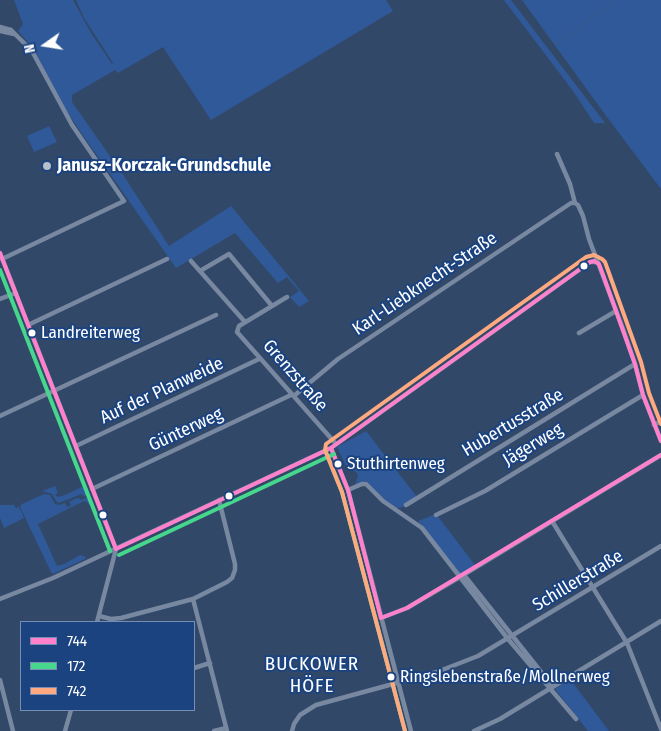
<!DOCTYPE html>
<meta charset="utf-8">
<style>
body{margin:0}
#map{position:relative;width:661px;height:731px;overflow:hidden;background:#324869;font-family:"Fira Sans Condensed",sans-serif}
canvas{display:block}
.legend{position:absolute;left:20px;top:621px;width:175px;height:90px;box-sizing:border-box;background:#1b4380;border:1px solid #768eb3;margin:0;padding:6px 9px;list-style:none;font-size:15px;color:#fff}
.legend li{display:flex;align-items:center;gap:10px;height:25px}
.legend b{width:25px;border:1px solid #768eb3}
.north{position:absolute;left:20px;top:20px;width:50px;height:50px;-webkit-text-stroke:4px #1b4380;paint-order:stroke;rotate:257deg;font-size:14px;font-weight:700;line-height:20px;text-align:center;color:#fff}
.north::after{content:'';display:block;margin:auto;width:18px;height:22px;background:#fff;clip-path:polygon(50% 0,100% 100%,50% 72%,0 100%)}
</style>
<div id="map">
<canvas width="661" height="731"></canvas>
<ul class="legend">
<li><b style="height:6px;background:#ff80cb"></b>744</li>
<li><b style="height:6px;background:#46d78d"></b>172</li>
<li><b style="height:6px;background:#ffa980"></b>742</li>
</ul>
<div class="north">N</div>
</div>
<script>
const c = document.querySelector('canvas').getContext('2d');
c.lineJoin = 'round';
function fill(path, color) { c.fillStyle = color; c.fill(path, 'evenodd'); }
const toPath = rows => new Path2D(rows.map(r => 'M' + r).join(''));
function strokePath(path, color, width, dash) { c.strokeStyle = color; c.lineWidth = width; c.lineCap = dash ? 'butt' : 'round'; c.setLineDash(dash || []); c.stroke(path); }
function write(font, color, halo, rows, align = 'center') {
  c.font = font + ' "Fira Sans Condensed",sans-serif'; c.lineWidth = 4; c.setLineDash([]); c.textBaseline = 'middle'; c.strokeStyle = halo; c.fillStyle = color; for (const [text, x, y, turn = 0] of rows) {
    c.save(); c.translate(x, y); c.rotate((+turn || 0) * Math.PI / 180); c.textAlign = isNaN(turn) ? turn : align; if (halo) c.strokeText(text, 0, 0); c.fillText(text, 0, 0); c.restore();
  }
}
fill(toPath([
 [14,0,73,0,91,33,112,64,113,63,84,18,76,0,386,0,393,11,211,120,163,47,118,73,115,70,72,95,72,102,124,176,169,246,231,206,309,301,299,307,290,297,299,291,287,277,278,283,235,233,176,268,82,134,64,107,33,48,18,31,23,24],
 [504,0,511,0,605,123,594,123,573,91],
 [522,0,661,0,661,189,604,113],
 [49,126,57,142,34,152,27,136],
 [366,431,417,497,405,506,396,509,385,502,366,481,355,485,358,476,357,473,351,468,347,468,337,447],
 [55,486,58,493,55,495,58,497,65,495,84,486,88,495,84,497,82,494,59,503,56,501,52,494,42,491],
 [44,494,50,495,55,504,59,505,65,503,67,507,71,505,69,502,75,499,79,498,81,500,88,497,92,504,89,505,87,502,84,501,38,524,57,566,64,564,80,555,86,557,85,559,53,574,51,572,20,507,22,504],
 [0,505,14,505,16,508,19,507,24,518,4,528,0,518],
 [436,514,475,565,461,574,459,574,418,521],
 [570,679,609,731,588,731,555,689]
]), '#2f5998');
strokePath(toPath([
 [554,44,557,44,615,0]
]), '#3c5885', 1);
strokePath(toPath([
 [0,27,11,30,32,51,72,125,124,201,2,259],
 [0,31,14,34],
 [557,154,570,184,575,203,578,205,583,216,589,239,623,329,635,364,643,395,661,441],
 [0,253,116,549,97,622],
 [191,261,245,322],
 [200,271,229,254,272,306],
 [287,297,239,326,237,332,336,444],
 [0,299,16,293],
 [28,325,167,259],
 [579,333,616,311],
 [295,395,338,359,571,203,575,203],
 [0,416,216,315],
 [654,425,661,421],
 [76,446,259,359],
 [331,448,348,490,411,731],
 [92,489,291,395],
 [348,490,362,484,366,484,383,501,422,528,508,639,576,719],
 [219,500,235,564,235,570,232,578,227,582,193,599,227,731],
 [406,505,635,364],
 [436,515,485,491,643,395],
 [552,521,627,643,661,729],
 [464,575,553,687],
 [0,599,53,578,331,448,590,262,597,262],
 [99,616,111,619,121,618,193,599],
 [381,618,407,608,460,577,661,455],
 [194,668,210,663],
 [0,680,13,731],
 [65,731,71,710],
 [214,731,226,728],
 [292,731,294,724,300,715,316,705,437,672,478,656,661,546],
 [474,731,500,719,661,621]
]), '#7888a0', 4.5);
strokePath(toPath([
 [0,253,116,549],
 [331,448,348,490,381,618,407,608,661,455],
 [116,549,331,448,590,262,594,261,599,264,602,272,635,364,643,395,661,441]
]), '#ff80cb', 4);
strokePath(toPath([
 [0,270,110,551],
 [325,450,342,492,405,731],
 [119,555,334,454]
]), '#46d78d', 4);
strokePath(toPath([
 [405,731,342,492,325,450,326,444,586,257,594,255,602,259,605,262,641,362,649,393,661,424]
]), '#ffa980', 4);
for (const [x, y, r, color] of [
 [47,166,5,"#b7bfca"],
 [584,266,4.5,"#fff"],
 [32,333,4.5,"#fff"],
 [338,464,4.5,"#fff"],
 [229,496,4.5,"#fff"],
 [103,515,4.5,"#fff"],
 [391,677,4.5,"#fff"]
]) { const dot = new Path2D(); dot.arc(x, y, r, 0, 2 * Math.PI); c.fillStyle = color; c.fill(dot); strokePath(dot, '#1b4380', 2); }
write('17px', '#fff', '#1b4380', [
 ["Landreiterweg",41,333],
 ["Stuthirtenweg",347,464],
 ["Ringslebenstraße/Mollnerweg",400,677]
], 'left');
write('bold 18px', '#fff', '#1b4380', [
 ["Janusz-Korczak-Grundschule",57,166]
], 'left');
write('18px', '#fff', '#1b4380', [
 ["Karl-Liebknecht-Straße",425,284,-34],
 ["Grenzstraße",295,376,49],
 ["Auf der Planweide",162,391,-25],
 ["Hubertusstraße",513,423,-31],
 ["Günterweg",186,430,-25],
 ["Jägerweg",533,445,-31],
 ["Schillerstraße",578,581,-31]
]);
c.letterSpacing = '1px';
write('19px', '#fff', '#1b4380', [
 ["BUCKOWER",312,665],
 ["HÖFE",312,687]
]);
c.letterSpacing = '0px';
</script>
